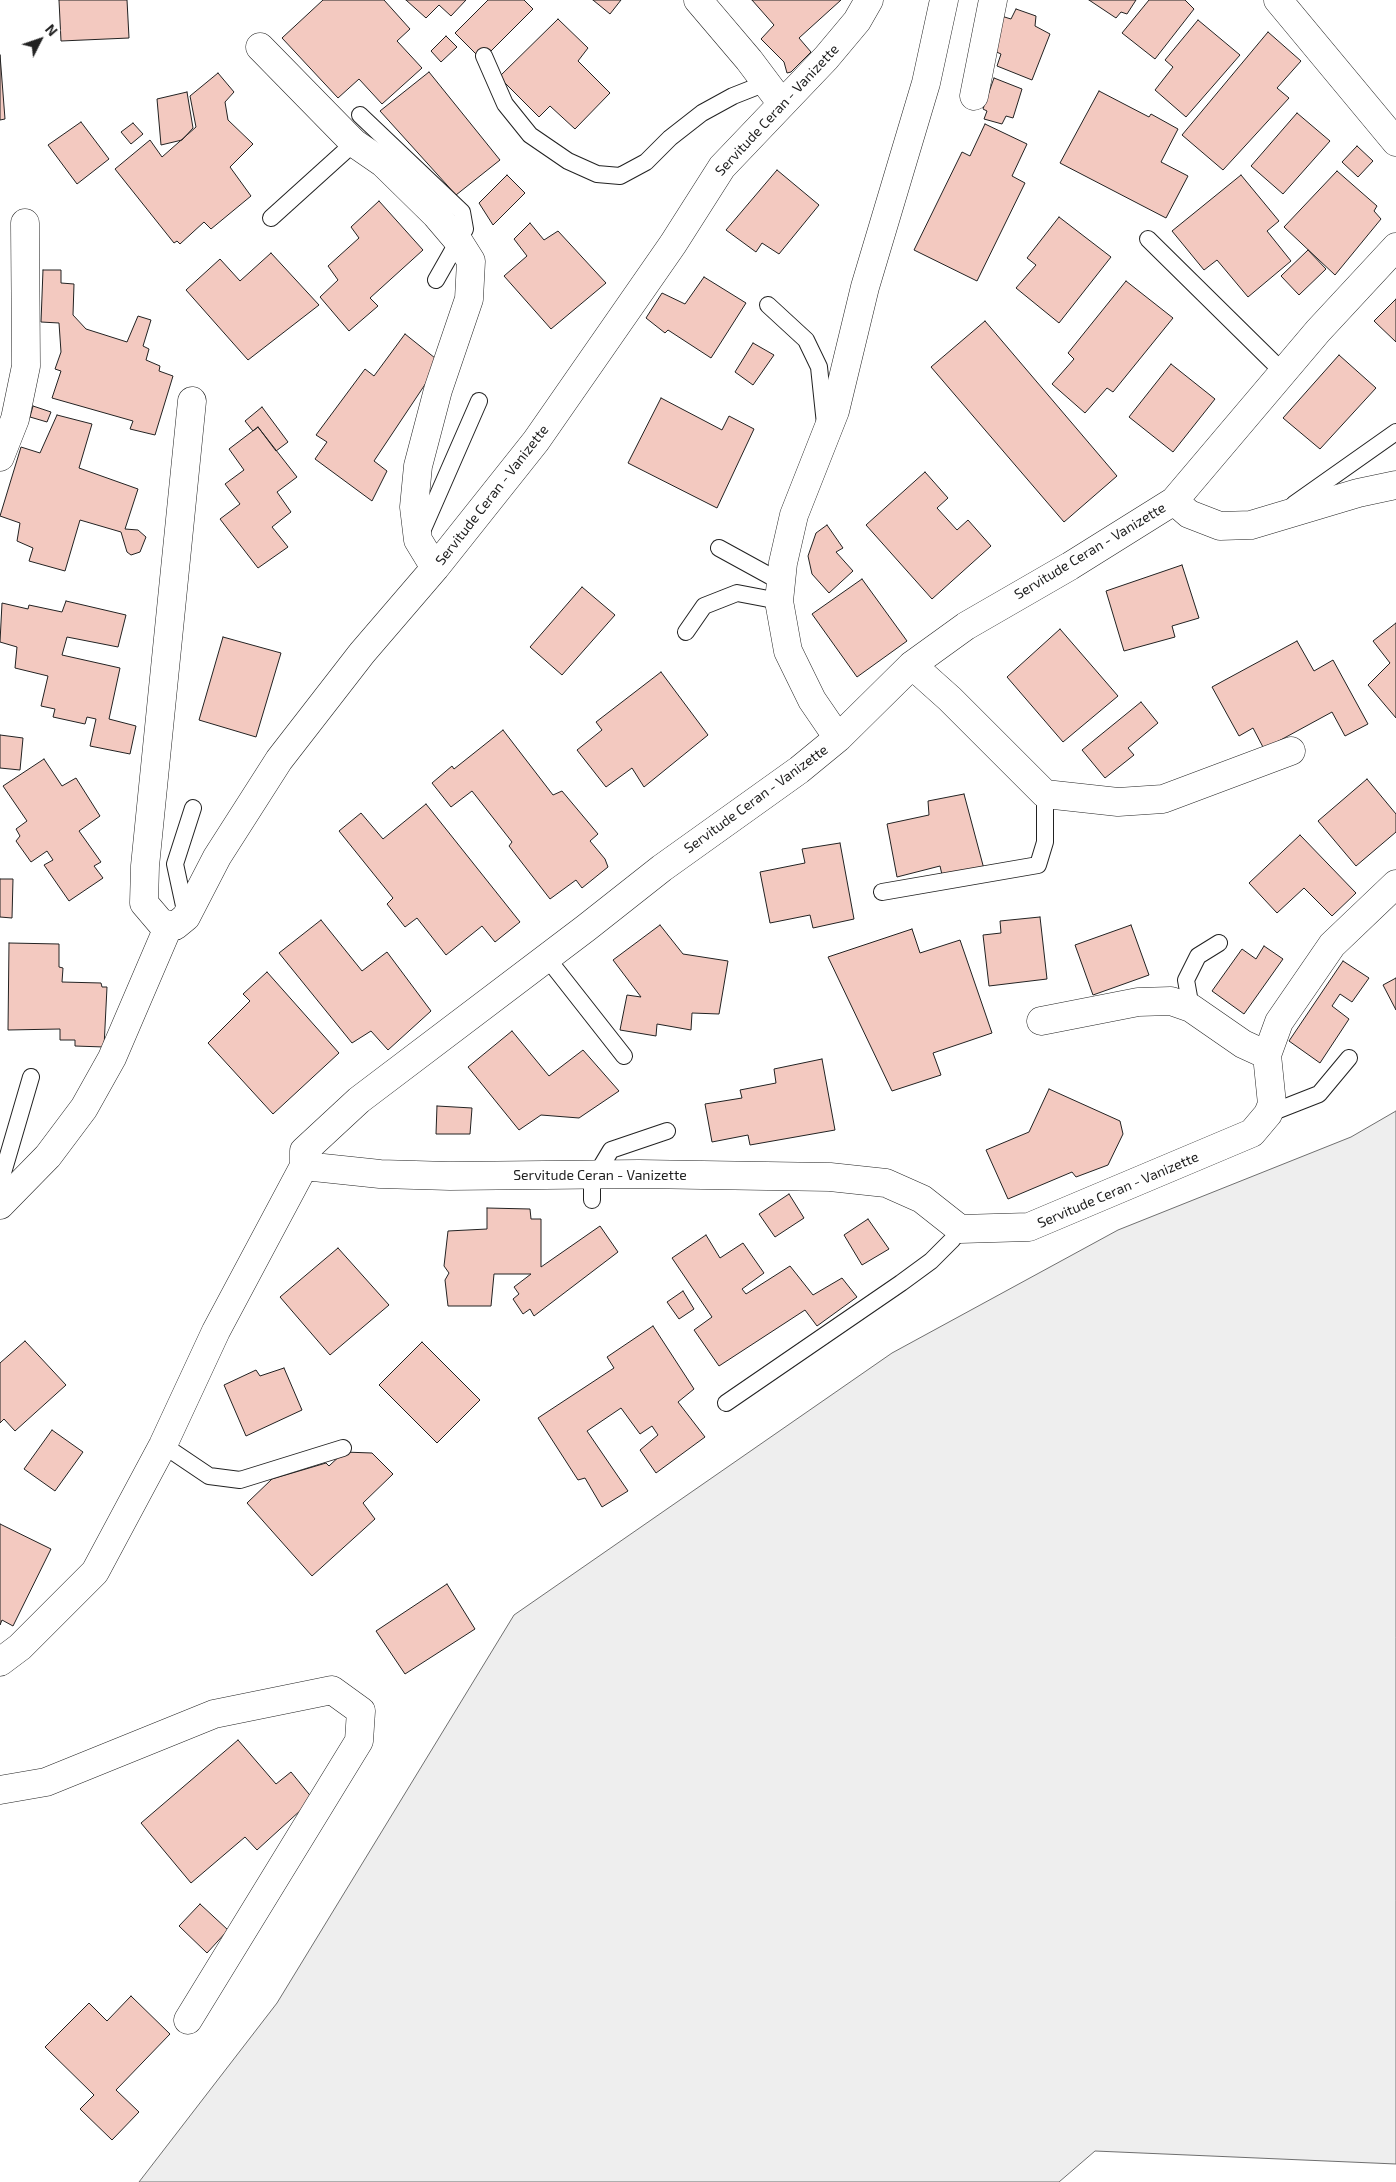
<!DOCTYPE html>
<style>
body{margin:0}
#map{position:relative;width:1396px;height:2182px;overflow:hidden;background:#fff;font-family:"Exo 2",sans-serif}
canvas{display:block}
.north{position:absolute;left:15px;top:15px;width:50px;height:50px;-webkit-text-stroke:4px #fff;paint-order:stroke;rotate:49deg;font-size:14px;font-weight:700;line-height:20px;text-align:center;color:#222}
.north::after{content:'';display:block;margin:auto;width:18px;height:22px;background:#222;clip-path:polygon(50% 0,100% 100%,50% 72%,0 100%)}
</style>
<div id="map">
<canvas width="1396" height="2182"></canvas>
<div class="north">N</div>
</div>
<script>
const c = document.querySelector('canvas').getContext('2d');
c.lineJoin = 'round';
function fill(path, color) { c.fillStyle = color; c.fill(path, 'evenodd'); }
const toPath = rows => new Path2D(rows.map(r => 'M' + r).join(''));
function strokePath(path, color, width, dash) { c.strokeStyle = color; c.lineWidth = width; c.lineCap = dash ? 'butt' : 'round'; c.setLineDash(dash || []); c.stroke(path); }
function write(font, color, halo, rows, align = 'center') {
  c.font = font + ' "Exo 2",sans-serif'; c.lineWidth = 4; c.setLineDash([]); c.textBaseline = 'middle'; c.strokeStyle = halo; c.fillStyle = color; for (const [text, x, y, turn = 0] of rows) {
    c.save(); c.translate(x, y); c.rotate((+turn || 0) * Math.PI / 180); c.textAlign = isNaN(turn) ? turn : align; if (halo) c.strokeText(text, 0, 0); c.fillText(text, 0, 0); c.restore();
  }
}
const green = toPath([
 [1396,1111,1396,2164,1095,2151,1059,2182,139,2182,277,2003,514,1615,892,1353,1118,1230,1351,1137,1396,1111]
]);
fill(green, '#eee');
strokePath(green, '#6f6f6f', 1);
const building = toPath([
 [59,0,127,0,129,38,61,41,59,0],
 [323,0,384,0,410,29,397,41,422,68,382,104,359,79,338,98,282,38,323,0],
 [406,0,466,0,451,16,439,5,426,18,406,0],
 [488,0,524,0,533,9,482,60,455,33,488,0],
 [593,0,621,0,610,14,593,0],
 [752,0,841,0,799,38,811,52,791,72,787,73,784,62,761,39,774,25,752,0],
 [1089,0,1136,0,1127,14,1121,12,1116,18,1089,0],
 [1149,0,1185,0,1194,9,1155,59,1122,33,1149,0],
 [1016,9,1036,16,1035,26,1050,34,1032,80,997,66,1001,54,990,49,998,15,1011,19,1016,9],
 [558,19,588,48,578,61,610,93,575,129,550,106,539,117,499,77,558,19],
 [1198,20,1240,55,1186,117,1155,90,1173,67,1165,60,1198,20],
 [1268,32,1301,61,1277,88,1289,98,1223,170,1182,135,1268,32],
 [446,36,457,47,441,62,431,51,446,36],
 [0,55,5,119,0,120,0,55],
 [429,72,500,160,456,195,380,111,429,72],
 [218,73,234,92,225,102,228,120,253,144,230,167,251,196,211,229,204,222,180,244,177,241,174,243,115,169,150,140,162,157,196,127,190,96,218,73],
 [994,78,1022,89,1013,118,1006,116,1002,124,984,119,987,111,983,109,994,78],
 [1099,91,1149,117,1151,114,1178,129,1161,162,1188,176,1166,218,1060,163,1099,91],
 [187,92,193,128,182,140,161,145,157,99,187,92],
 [1297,113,1330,141,1283,194,1251,166,1297,113],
 [81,122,109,159,77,184,48,145,81,122],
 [133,123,143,134,131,144,121,132,133,123],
 [985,124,1027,144,1012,176,1025,183,977,281,914,250,962,152,970,156,985,124],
 [1357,146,1373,161,1358,177,1342,162,1357,146],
 [777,170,819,205,779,254,762,243,756,252,726,230,777,170],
 [1337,171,1377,206,1374,211,1381,219,1335,275,1284,227,1337,171],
 [507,175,525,193,493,225,479,203,507,175],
 [1241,175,1279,221,1267,231,1291,261,1248,297,1217,260,1204,270,1172,231,1241,175],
 [379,201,423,250,370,298,378,306,349,331,320,297,338,280,328,266,359,238,351,227,379,201],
 [1059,217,1111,257,1059,323,1016,288,1036,265,1027,258,1059,217],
 [530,223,544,240,558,231,606,283,551,329,504,276,527,256,514,239,530,223],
 [1308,250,1326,269,1299,295,1281,276,1308,250],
 [271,253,319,305,248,360,186,290,220,259,240,281,271,253],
 [43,270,61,270,61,283,74,284,73,315,86,329,127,342,138,316,151,320,143,346,149,349,146,360,160,366,159,371,173,376,155,435,130,429,133,421,52,398,61,371,55,369,61,352,59,323,41,322,43,270],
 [704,277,746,303,711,358,668,330,665,333,646,318,662,293,685,304,704,277],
 [1126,281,1173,318,1113,392,1107,388,1085,413,1052,384,1074,359,1068,353,1126,281],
 [1396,299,1396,342,1374,321,1396,299],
 [985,321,1117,476,1064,522,931,367,985,321],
 [405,334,440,362,374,461,387,471,372,501,315,459,327,442,316,435,365,369,374,376,405,334],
 [753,343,774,355,753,385,735,372,753,343],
 [1339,355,1376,388,1320,449,1283,418,1339,355],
 [1171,364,1215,399,1173,452,1129,417,1171,364],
 [661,398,722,430,729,416,754,429,717,508,628,463,661,398],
 [33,406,51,412,47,422,30,417,33,406],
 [262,407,288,442,276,451,258,427,253,431,245,421,262,407],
 [57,415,92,424,79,468,138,489,125,529,138,530,146,537,140,552,131,555,127,552,121,532,80,520,65,571,29,561,33,548,17,541,20,523,0,516,21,447,40,453,57,415],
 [258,427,297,477,277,492,291,512,272,527,288,547,258,568,220,519,240,504,225,484,244,470,229,449,258,427],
 [925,472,948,498,937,508,957,530,968,520,991,546,932,599,866,525,925,472],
 [827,525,843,548,836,552,853,571,829,593,812,574,808,556,816,533,827,525],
 [1182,565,1199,618,1172,626,1175,637,1124,651,1106,591,1182,565],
 [862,579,907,641,857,677,812,614,862,579],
 [582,587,615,615,562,675,530,647,582,587],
 [66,601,126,615,118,647,67,637,62,655,120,668,109,719,136,726,130,754,90,746,96,719,87,717,85,724,53,717,55,709,41,706,48,676,15,668,17,647,0,642,2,603,28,609,29,605,62,612,66,601],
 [1396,623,1396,718,1368,685,1390,663,1373,641,1396,623],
 [1060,629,1118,696,1063,742,1007,677,1060,629],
 [223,637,281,653,256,737,199,720,223,637],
 [1297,641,1314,671,1333,660,1368,724,1345,736,1332,712,1264,749,1253,728,1239,736,1212,687,1297,641],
 [661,672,708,735,644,787,632,768,606,787,577,750,602,730,596,722,661,672],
 [1141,702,1158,723,1128,748,1134,755,1105,778,1082,750,1141,702],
 [503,730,553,795,562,791,598,834,590,841,605,859,608,867,582,888,576,880,550,899,509,846,512,842,472,791,451,807,432,783,452,766,454,769,503,730],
 [0,735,23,738,20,770,0,768,0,735],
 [44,759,62,786,76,778,100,816,79,831,101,862,94,866,103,878,69,901,44,865,53,860,47,851,31,862,16,841,20,836,16,829,27,821,3,786,44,759],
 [1367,779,1396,814,1396,832,1356,866,1318,821,1367,779],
 [964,794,984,869,943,879,940,866,897,877,887,824,929,815,928,801,964,794],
 [426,804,520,922,495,942,482,926,446,955,417,918,405,927,387,904,393,898,339,831,361,813,383,839,426,804],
 [1300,835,1356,893,1332,916,1304,888,1277,913,1249,883,1300,835],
 [840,843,854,919,813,928,810,915,770,923,760,872,805,863,802,849,840,843],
 [0,879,13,879,12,918,0,917,0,879],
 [1040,917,1047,979,989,986,983,935,1001,933,1000,921,1040,917],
 [321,920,362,971,387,952,431,1011,388,1050,371,1031,352,1043,279,953,321,920],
 [660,925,683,954,728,961,719,1014,692,1013,691,1030,657,1024,656,1036,620,1030,627,995,641,997,613,960,660,925],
 [1131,925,1149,975,1093,995,1075,945,1131,925],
 [912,929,920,953,960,940,992,1033,933,1053,941,1075,892,1091,828,957,912,929],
 [9,943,59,944,59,967,63,968,62,982,101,983,102,987,107,987,104,1047,75,1046,75,1040,60,1040,60,1029,8,1030,9,943],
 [1264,946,1283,959,1244,1014,1212,991,1242,949,1256,959,1264,946],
 [1343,961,1369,978,1352,1002,1340,994,1332,1006,1349,1019,1320,1063,1289,1041,1343,961],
 [267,972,339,1053,273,1114,208,1043,250,1001,243,994,267,972],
 [1396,978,1396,1010,1383,985,1396,978],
 [512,1031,549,1076,583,1050,619,1091,579,1118,541,1115,519,1130,468,1067,512,1031],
 [822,1059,835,1130,750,1145,748,1135,712,1142,705,1104,742,1098,740,1090,776,1083,774,1069,822,1059],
 [1049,1089,1120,1121,1123,1134,1108,1165,1076,1177,1072,1172,1008,1199,986,1150,1029,1132,1049,1089],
 [437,1106,472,1108,470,1134,436,1134,437,1106],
 [789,1194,804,1218,775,1237,759,1214,789,1194],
 [487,1208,530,1209,531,1219,541,1219,541,1267,600,1226,618,1252,534,1316,530,1309,523,1314,513,1299,519,1294,514,1287,531,1274,494,1274,491,1306,448,1306,445,1280,449,1273,444,1266,448,1231,487,1229,487,1208],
 [868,1219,889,1249,862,1265,844,1235,868,1219],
 [706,1235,720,1258,743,1243,764,1273,742,1289,746,1294,790,1266,813,1295,842,1278,857,1297,817,1326,805,1310,719,1366,694,1330,712,1317,672,1258,706,1235],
 [338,1248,389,1305,330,1355,280,1297,338,1248],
 [683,1291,694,1309,679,1319,667,1302,683,1291],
 [653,1326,694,1389,678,1402,705,1437,656,1473,640,1450,658,1435,652,1426,640,1434,621,1408,587,1431,628,1491,602,1507,585,1478,578,1480,538,1418,614,1368,607,1357,653,1326],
 [25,1341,66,1385,15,1431,4,1419,0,1423,0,1363,25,1341],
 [422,1342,480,1400,437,1443,379,1385,422,1342],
 [284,1368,302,1410,246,1436,224,1385,256,1370,260,1376,284,1368],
 [52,1430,83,1452,55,1491,24,1469,52,1430],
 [344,1452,372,1453,393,1474,363,1503,375,1519,312,1576,247,1503,272,1479,326,1463,329,1466,344,1452],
 [0,1524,51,1549,13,1626,2,1620,0,1625,0,1524],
 [447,1584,475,1629,405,1674,376,1631,447,1584],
 [238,1740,276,1784,291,1772,313,1799,257,1850,245,1837,191,1883,141,1823,238,1740],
 [200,1904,228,1930,207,1953,179,1926,200,1904],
 [131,1996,170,2034,116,2090,139,2112,112,2140,80,2109,94,2095,45,2047,89,2003,107,2021,131,1996]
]);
fill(building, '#f3c9c0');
strokePath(building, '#222', 1);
const service = toPath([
 [484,56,505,104,530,135,568,161,597,174,620,176,646,162,670,138,702,113,733,96,766,83],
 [360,115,462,212,465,229,436,280],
 [271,218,354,143],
 [1148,239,1283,372],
 [768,305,806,340,819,367,825,424],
 [1294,504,1396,432],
 [420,536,479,401],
 [719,548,781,582],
 [686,632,704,606,737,593,779,601],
 [882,892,1038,865,1045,842,1045,794],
 [186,915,175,864,193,808],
 [547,958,624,1056],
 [1191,1008,1186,980,1198,956,1219,943],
 [1268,1114,1319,1094,1349,1058],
 [592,1175,592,1200],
 [596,1175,611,1150,667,1131],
 [0,1183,31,1077],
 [726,1403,901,1283,931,1261,952,1240,960,1229],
 [163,1445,209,1476,240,1480,343,1448]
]);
const minor = toPath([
 [698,0,749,60,782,104],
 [1278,0,1396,142],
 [260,47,354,143,383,163,436,215,459,242,471,261,469,299,438,390,418,466,414,507,418,540,435,568],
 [974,96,993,0],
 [1396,247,1318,331,1174,501,1070,566,966,626,912,665,838,738,799,770,662,868,586,928,359,1100,304,1151,304,1166,380,1174,450,1176,639,1174,830,1177,886,1183,922,1199,960,1229,1029,1227,1252,1133,1268,1114,1272,1104,1267,1055,1279,1022,1332,945,1396,884],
 [192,401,145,866,144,903,161,923,175,926,186,917,217,857,279,760,362,653,435,568,536,441,673,244,722,167,826,58,857,21,869,0],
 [0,457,15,419,26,366,25,223],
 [1174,501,1189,514,1220,526,1251,525,1358,493,1396,485],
 [912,665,950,699,1045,794,1118,802,1163,799,1291,751],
 [838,738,812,700,788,651,779,601,783,563,794,515,835,411,865,287,926,83,944,0],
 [1041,1021,1138,1002,1171,1001,1191,1008,1243,1044,1267,1055],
 [0,1205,48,1156,84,1108,112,1058,169,925],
 [0,1662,20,1647,95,1572,163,1445,216,1331,304,1166],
 [0,1790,46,1782,214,1714,332,1690,361,1711,359,1741,188,2020]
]);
strokePath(service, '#222', 18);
strokePath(minor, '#222', 29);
strokePath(service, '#fff', 16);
strokePath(minor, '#fff', 28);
write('14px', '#222', '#fff', [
 ["Servitude Ceran - Vanizette",777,110,-47],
 ["Servitude Ceran - Vanizette",492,495,-52],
 ["Servitude Ceran - Vanizette",1090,551,-31],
 ["Servitude Ceran - Vanizette",756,799,-36],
 ["Servitude Ceran - Vanizette",600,1175],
 ["Servitude Ceran - Vanizette",1118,1190,-23]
]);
</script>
